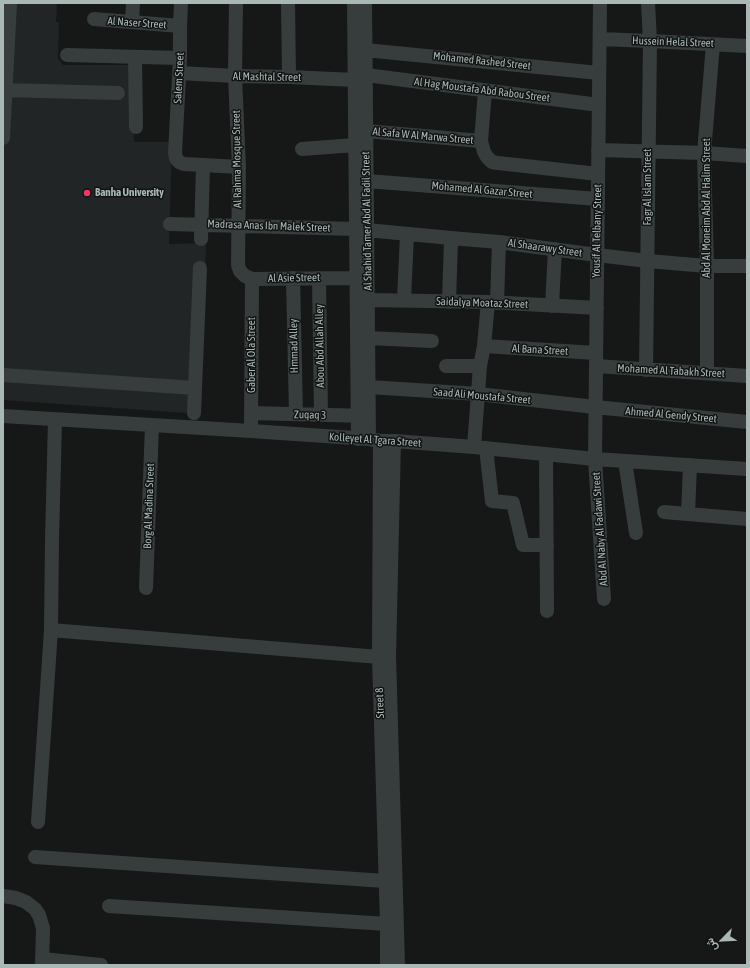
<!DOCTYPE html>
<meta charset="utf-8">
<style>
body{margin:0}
#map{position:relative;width:750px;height:968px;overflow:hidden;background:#161818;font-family:"Asap Condensed",Vazirmatn,sans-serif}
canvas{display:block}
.frame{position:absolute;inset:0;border:4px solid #a9b8b5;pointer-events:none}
.north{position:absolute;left:702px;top:920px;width:40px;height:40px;-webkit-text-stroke:3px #111313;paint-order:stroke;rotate:246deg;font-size:11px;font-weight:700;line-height:16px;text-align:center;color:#a9b8b5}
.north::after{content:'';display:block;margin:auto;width:14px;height:18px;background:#a9b8b5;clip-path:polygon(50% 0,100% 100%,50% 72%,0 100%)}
</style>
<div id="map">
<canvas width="750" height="968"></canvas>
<div class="frame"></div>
<div class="north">ش</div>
</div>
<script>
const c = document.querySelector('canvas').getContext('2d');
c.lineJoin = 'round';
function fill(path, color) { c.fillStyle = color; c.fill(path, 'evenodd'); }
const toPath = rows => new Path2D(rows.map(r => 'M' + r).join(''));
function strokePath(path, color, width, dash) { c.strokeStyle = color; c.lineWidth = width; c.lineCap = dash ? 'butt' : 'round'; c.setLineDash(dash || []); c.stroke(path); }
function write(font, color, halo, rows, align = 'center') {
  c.font = font + ' "Asap Condensed",sans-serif'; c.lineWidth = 3; c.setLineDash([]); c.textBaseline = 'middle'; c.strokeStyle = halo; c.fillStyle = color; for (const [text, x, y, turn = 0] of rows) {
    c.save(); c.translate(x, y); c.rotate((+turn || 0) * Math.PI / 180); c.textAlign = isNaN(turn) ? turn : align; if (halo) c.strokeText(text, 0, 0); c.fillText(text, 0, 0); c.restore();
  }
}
fill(toPath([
 [3,3,57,3,56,22,59,22,58,58,63,65,133,65,134,142,172,142,169,244,206,243,201,414,3,400]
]), '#222525');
strokePath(toPath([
 [181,3,180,26,180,58,175,153,176,158,179,162,184,164,239,167],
 [236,3,235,76,239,167,238,265,240,271,245,276,252,279,356,278],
 [288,3,289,77],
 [354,3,358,439],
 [365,3,369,439],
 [600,3,595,459,604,599],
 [94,19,180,26],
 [132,22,133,3],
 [600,39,650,41,747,46],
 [365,50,599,73],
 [67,55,180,58],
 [135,57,136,127],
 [179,73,235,76,289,77,355,80],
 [366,75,599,105],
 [3,90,118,93],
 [485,91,481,141,484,152,487,157,492,162,498,163,598,174],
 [366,131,481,141],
 [3,138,10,3],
 [302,149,355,145],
 [598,150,704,153,747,156],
 [367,181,598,199],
 [170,224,356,229,451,238,499,242,597,255,648,261,707,266,747,266],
 [201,239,203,165],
 [293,278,296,414],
 [319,278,321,415],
 [368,300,488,302,597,308],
 [404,300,407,234],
 [449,302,451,238],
 [497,303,499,242],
 [552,306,555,249],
 [368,338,432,341],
 [484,346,596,353],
 [446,366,480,366],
 [596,366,747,376],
 [646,370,650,41,648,3],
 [707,373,707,266,704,153,713,44],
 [3,375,195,388],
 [369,387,478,394,595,407,747,422],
 [194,413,200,268],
 [251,413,367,416],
 [3,416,251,431,369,439,380,441,394,441,474,447,595,459,747,469],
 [251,431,252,279],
 [380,441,379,657,387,924,387,965],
 [394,441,389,656,398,965],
 [474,447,480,366,484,346,488,302],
 [486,448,492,501,513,503,523,545,547,545],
 [546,454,547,611],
 [625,461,636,533],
 [664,512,747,519],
 [688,514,690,465],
 [146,588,152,425],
 [51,630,379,657],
 [38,822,51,630,52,541,55,420],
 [35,857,385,881],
 [3,896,16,898,26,902,35,909,39,915,43,928,42,965],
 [109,906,387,924],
 [42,959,101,965]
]), '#373d3d', 14);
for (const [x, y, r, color] of [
 [87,193,4,"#ef3861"]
]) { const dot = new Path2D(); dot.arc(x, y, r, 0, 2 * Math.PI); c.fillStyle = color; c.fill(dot); strokePath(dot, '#111313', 1.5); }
write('11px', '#a9b8b5', '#111313', [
 ["Al Naser Street",137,23,4],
 ["Hussein Helal Street",673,42,2],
 ["Mohamed Rashed Street",482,61,6],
 ["Al Mashtal Street",267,77,1],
 ["Salem Street",179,78,-87],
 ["Al Hag Moustafa Abd Rabou Street",482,90,7],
 ["Al Safa W Al Marwa Street",423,136,5],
 ["Al Rahma Mosque Street",237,159,-91],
 ["Fagr Al Islam Street",648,187,-90],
 ["Mohamed Al Gazar Street",482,190,5],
 ["Abd Al Moneim Abd Al Halim Street",707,208,-90],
 ["Al Shahid Tamer Abd Al Fadil Street",367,221,-91],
 ["Madrasa Anas Ibn Malek Street",269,226,2],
 ["Yousif Al Telbany Street",597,231,-89],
 ["Al Shaarawy Street",545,248,8],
 ["Al Asie Street",294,278,-1],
 ["Saidalya Moataz Street",482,303,2],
 ["Hmmad Alley",294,346,-91],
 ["Abou Abd Allah Alley",320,346,-91],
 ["Al Bana Street",540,350,3],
 ["Gaber Al Ola Street",252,355,-90],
 ["Mohamed Al Tabakh Street",671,371,3],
 ["Saad Ali Moustafa Street",482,396,5],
 ["Zuqaq 3",310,415,1],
 ["Ahmed Al Gendy Street",671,415,5],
 ["Kolleyet Al Tgara Street",375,440,4],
 ["Borg Al Madina Street",149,506,-88],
 ["Abd Al Naby Al Fadawi Street",600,529,-94],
 ["Street 8",380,703,-92]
]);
write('bold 11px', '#a9b8b5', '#111313', [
 ["Banha University",95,193]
], 'left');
</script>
